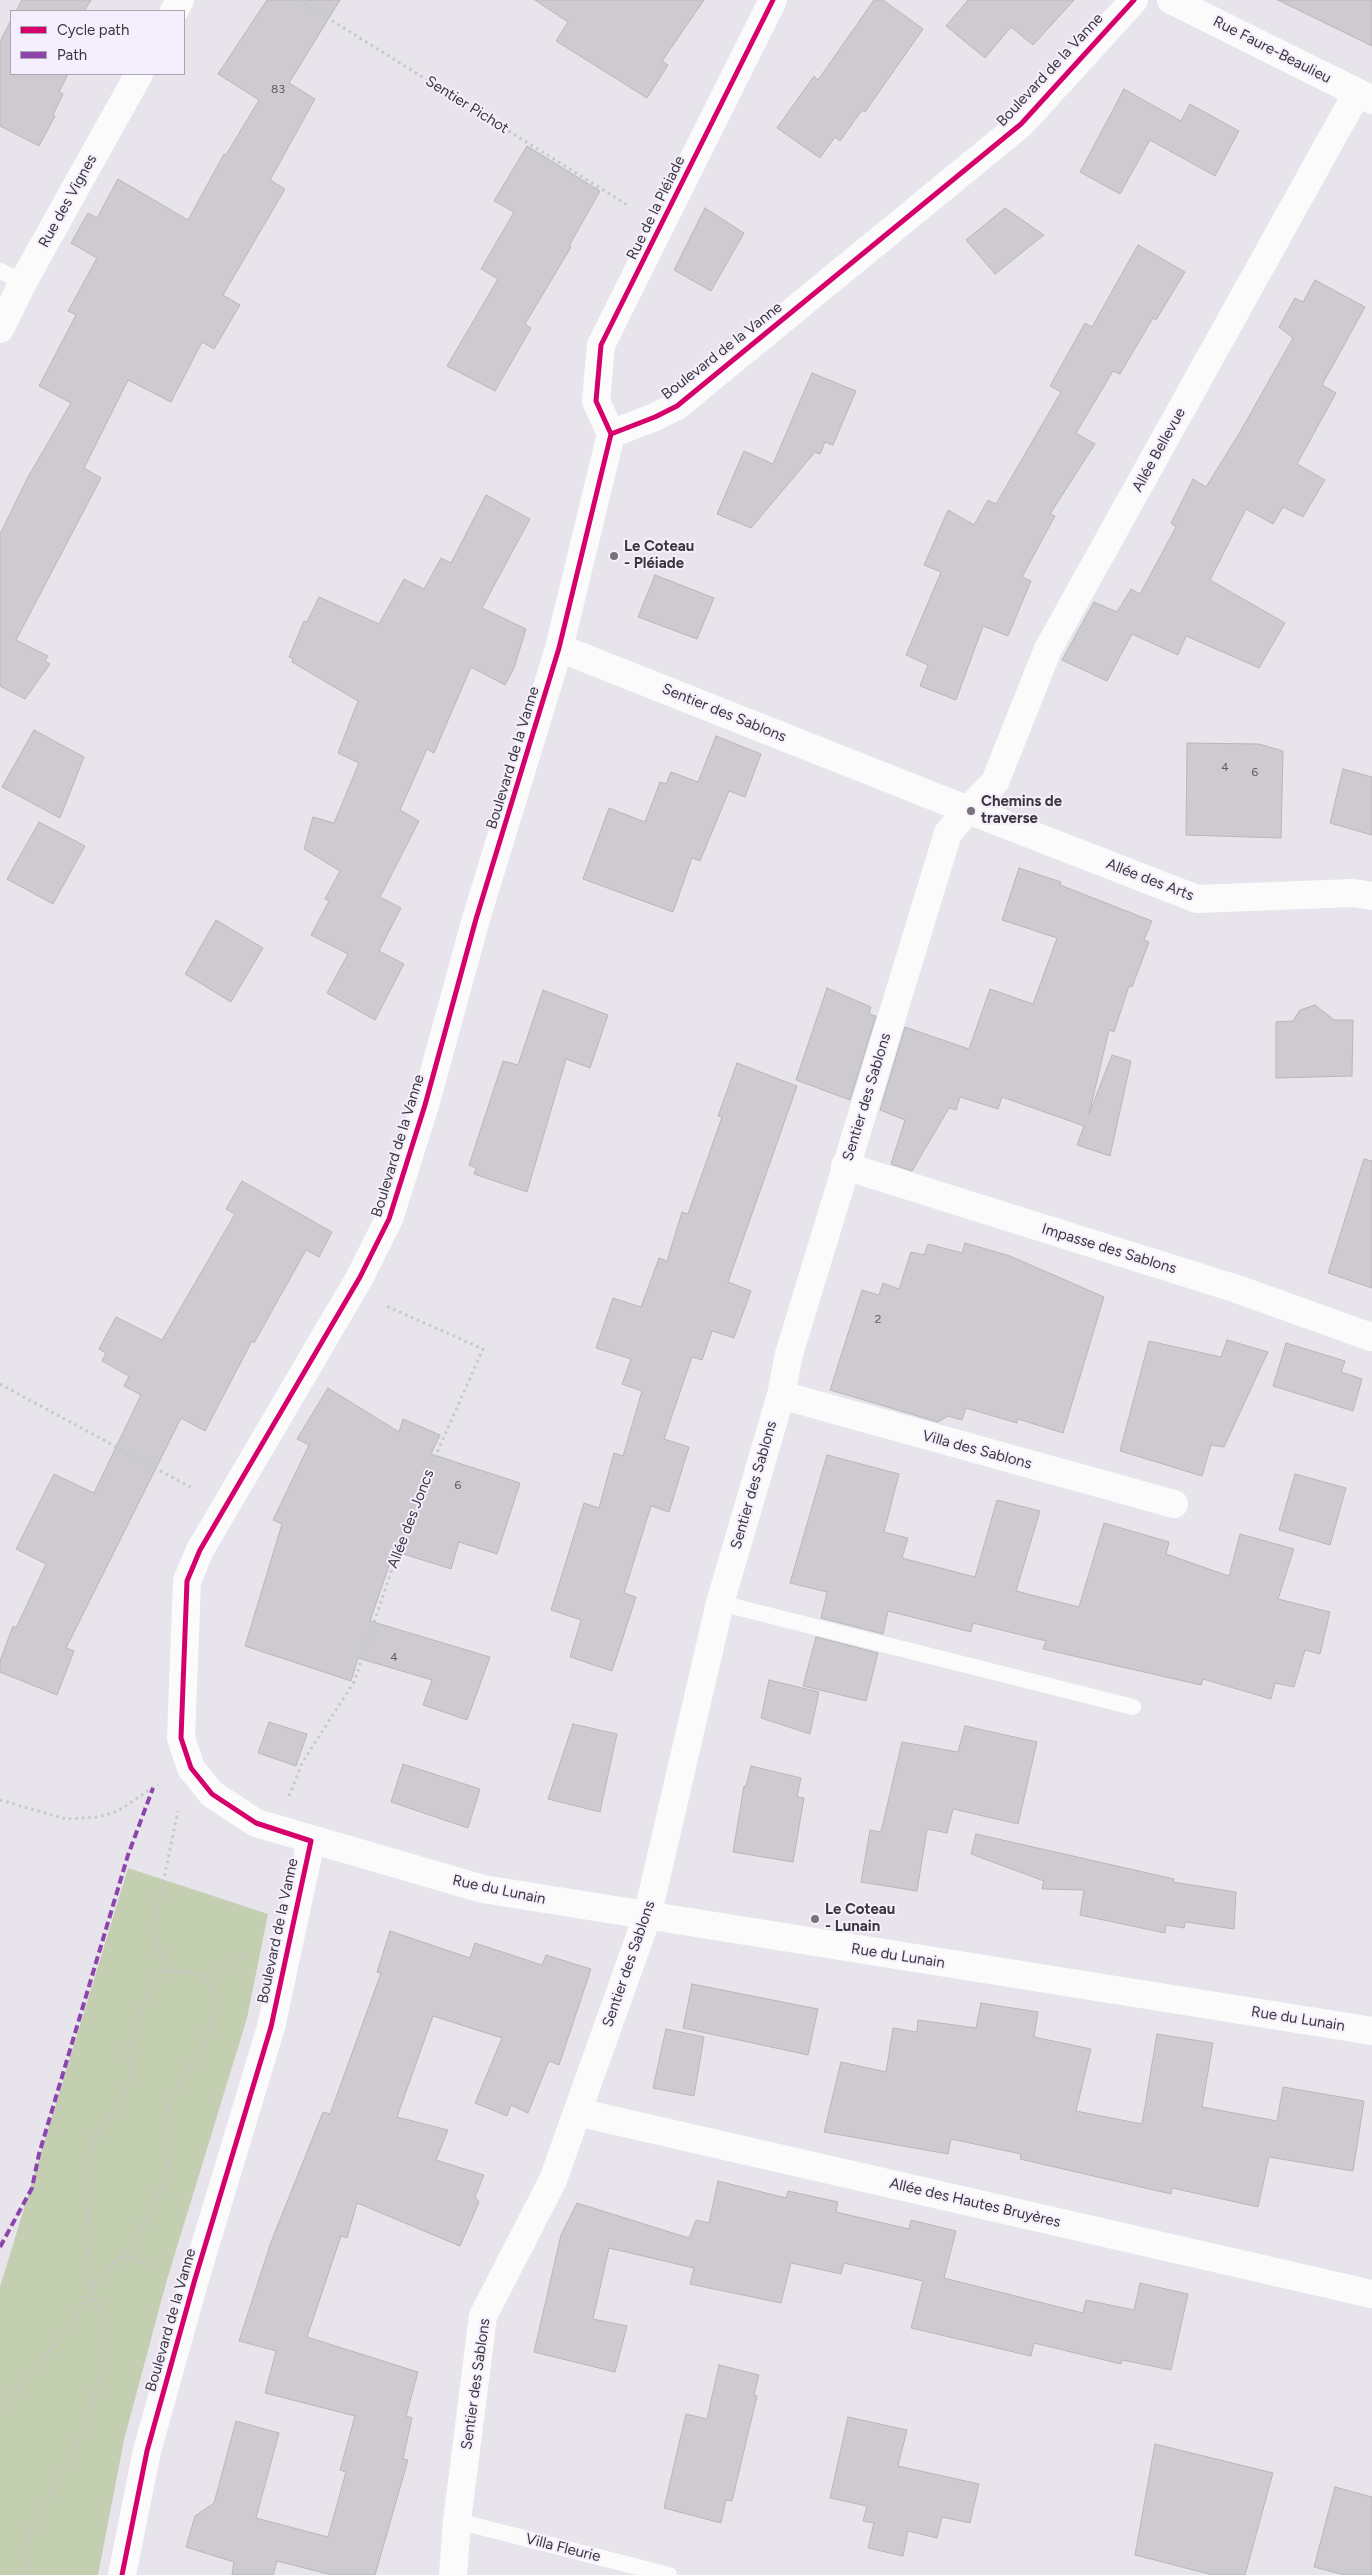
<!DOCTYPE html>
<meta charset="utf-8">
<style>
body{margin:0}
#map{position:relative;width:1372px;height:2575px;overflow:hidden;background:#e8e4ec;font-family:Figtree,sans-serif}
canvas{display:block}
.legend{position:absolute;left:10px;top:10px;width:175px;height:65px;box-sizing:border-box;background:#f5eefd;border:1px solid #aaa5b0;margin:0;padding:6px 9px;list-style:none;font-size:15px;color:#3a373d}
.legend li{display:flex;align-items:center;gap:10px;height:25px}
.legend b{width:25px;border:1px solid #aaa5b0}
</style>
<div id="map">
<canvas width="1372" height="2575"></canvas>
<ul class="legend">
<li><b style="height:6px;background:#d6006c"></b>Cycle path</li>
<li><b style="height:6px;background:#8e44ad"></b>Path</li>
</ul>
</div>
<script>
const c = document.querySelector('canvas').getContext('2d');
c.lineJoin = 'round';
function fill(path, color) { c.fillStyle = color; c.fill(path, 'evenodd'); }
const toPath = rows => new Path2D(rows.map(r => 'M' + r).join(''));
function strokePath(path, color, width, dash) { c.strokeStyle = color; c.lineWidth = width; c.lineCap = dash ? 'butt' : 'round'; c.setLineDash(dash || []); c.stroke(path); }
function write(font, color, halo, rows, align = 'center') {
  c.font = font + ' Figtree,sans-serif'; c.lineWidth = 4; c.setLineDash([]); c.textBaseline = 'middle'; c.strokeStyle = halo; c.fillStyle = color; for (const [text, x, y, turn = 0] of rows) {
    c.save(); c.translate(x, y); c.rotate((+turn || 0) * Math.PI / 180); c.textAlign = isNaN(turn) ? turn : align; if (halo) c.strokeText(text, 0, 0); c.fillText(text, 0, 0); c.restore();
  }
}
fill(toPath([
 [128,1868,268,1914,247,2018,166,2283,124,2440,98,2575,0,2575,0,2287]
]), '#c4cfb1');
const building = toPath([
 [22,0,91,0,84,11,16,11,22,0],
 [267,0,340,0,289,83,315,99,270,180,285,189,223,295,240,305,214,349,202,342,171,402,128,380,84,468,101,478,16,640,48,656,45,661,50,664,25,699,0,686,0,534,28,477,71,403,39,386,76,315,68,311,97,258,71,243,88,213,97,218,118,179,188,220,224,154,226,155,259,100,218,74,267,0],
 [535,0,704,0,662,61,668,65,647,98,556,41,568,22,535,0],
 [874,0,883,0,923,29,865,112,862,110,840,141,835,137,820,158,777,128,814,76,818,80,874,0],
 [968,0,1074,0,1033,45,1011,27,985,58,946,26,968,0],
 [1278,0,1372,0,1372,46,1278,0],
 [11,20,11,74,68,74,59,92,63,94,53,115,55,116,39,146,0,126,0,42,11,20],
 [1124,89,1181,121,1190,104,1239,131,1215,176,1150,140,1120,194,1080,172,1124,89],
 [527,146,600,191,569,246,571,247,525,324,531,328,495,391,447,366,498,279,481,269,514,212,494,201,527,146],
 [705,208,744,233,711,291,674,270,705,208],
 [1005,208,1044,235,995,274,966,240,1005,208],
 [1138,245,1185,272,1156,320,1153,318,1120,374,1113,371,1076,433,1095,444,1050,514,1055,516,1022,577,1031,581,1008,636,983,626,956,700,920,686,928,665,906,655,941,572,924,565,948,510,974,525,988,500,996,504,1061,392,1050,386,1085,323,1092,327,1138,245],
 [1315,280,1365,307,1322,385,1336,393,1297,464,1325,480,1303,517,1283,507,1273,524,1246,509,1210,580,1285,623,1259,668,1186,636,1178,655,1132,634,1107,681,1062,660,1094,602,1117,612,1131,589,1140,594,1176,527,1171,523,1193,479,1206,487,1240,432,1293,338,1279,327,1295,298,1303,302,1315,280],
 [812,373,856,391,833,445,825,442,820,454,815,452,751,528,717,514,744,451,773,464,812,373],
 [486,495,530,519,482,608,526,629,514,668,505,685,471,667,434,753,427,749,400,810,419,821,380,897,401,908,379,951,404,964,375,1020,327,993,348,954,311,935,329,901,325,899,340,871,304,849,313,817,334,823,359,763,338,753,358,701,292,662,293,659,289,657,304,621,307,622,319,597,379,624,404,579,424,589,441,558,451,563,486,495],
 [655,575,714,598,697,639,638,617,655,575],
 [34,730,84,757,60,818,2,787,34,730],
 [716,736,761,754,745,797,729,791,700,861,692,858,673,912,583,879,609,808,645,822,660,782,666,784,671,772,698,782,716,736],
 [1187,743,1259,744,1283,751,1281,838,1186,835,1187,743],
 [1343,769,1372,777,1372,835,1330,823,1343,769],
 [39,822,85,846,53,904,7,879,39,822],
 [1019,868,1061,882,1060,885,1152,921,1144,940,1149,942,1132,987,1129,986,1114,1032,1109,1030,1089,1114,1112,1055,1131,1061,1110,1156,1077,1145,1084,1126,1002,1097,998,1109,960,1097,956,1110,949,1108,912,1171,891,1164,905,1120,880,1110,905,1027,969,1049,990,989,1033,1004,1057,938,1002,920,1019,868],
 [216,920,263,948,231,1002,185,974,216,920],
 [827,988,871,1007,869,1014,876,1016,850,1100,796,1080,827,988],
 [543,990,608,1015,590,1068,566,1059,527,1192,474,1174,476,1168,469,1165,503,1061,518,1065,543,990],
 [1315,1005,1334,1020,1353,1020,1352,1076,1276,1078,1276,1022,1293,1021,1300,1010,1315,1005],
 [737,1063,797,1086,728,1282,751,1291,734,1338,712,1331,702,1360,692,1357,664,1439,689,1447,669,1512,651,1506,624,1593,636,1597,612,1671,570,1657,581,1620,551,1610,584,1503,599,1508,614,1453,623,1456,642,1391,622,1384,631,1359,596,1348,613,1298,641,1307,659,1258,667,1261,682,1212,688,1214,722,1117,718,1116,737,1063],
 [1364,1159,1372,1161,1372,1288,1328,1273,1364,1159],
 [242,1181,332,1232,319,1257,306,1250,254,1343,252,1341,205,1431,181,1418,66,1648,74,1651,57,1695,0,1672,0,1661,13,1626,16,1628,46,1564,16,1549,54,1474,94,1493,141,1395,124,1386,129,1376,102,1361,106,1353,99,1349,116,1317,162,1340,235,1214,226,1209,242,1181],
 [965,1243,1010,1256,1104,1297,1063,1433,1018,1419,1017,1423,966,1408,962,1420,948,1416,938,1422,830,1390,862,1290,879,1295,883,1283,899,1289,911,1252,924,1255,928,1244,962,1253,965,1243],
 [1227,1340,1268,1352,1224,1447,1211,1445,1202,1476,1120,1451,1149,1341,1221,1357,1227,1340],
 [1286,1343,1345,1361,1341,1372,1362,1379,1353,1411,1273,1386,1286,1343],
 [328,1388,399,1432,403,1419,440,1435,431,1454,520,1483,497,1554,459,1542,451,1569,394,1551,370,1621,490,1657,467,1720,423,1705,432,1680,358,1658,351,1681,245,1646,282,1524,273,1520,309,1445,297,1439,328,1388],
 [827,1455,899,1474,884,1532,908,1538,902,1558,975,1577,997,1500,1040,1511,1016,1591,1079,1607,1104,1523,1169,1542,1166,1554,1229,1576,1240,1534,1294,1549,1278,1599,1330,1612,1320,1654,1305,1650,1294,1687,1275,1683,1271,1699,1203,1679,1201,1685,1043,1649,1046,1641,973,1623,971,1632,888,1611,883,1634,821,1618,827,1592,790,1583,827,1455],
 [1295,1474,1346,1488,1330,1545,1279,1530,1295,1474],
 [816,1637,878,1653,866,1701,803,1686,816,1637],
 [769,1680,819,1692,810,1734,761,1718,769,1680],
 [269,1722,307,1734,296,1766,258,1753,269,1722],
 [573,1724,617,1734,600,1812,548,1799,573,1724],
 [965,1726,1037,1742,1018,1824,953,1809,947,1833,927,1829,917,1891,861,1882,870,1830,881,1832,902,1742,958,1752,965,1726],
 [403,1764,480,1789,468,1828,391,1802,403,1764],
 [751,1766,801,1778,797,1797,804,1798,793,1862,733,1852,744,1786,746,1786,751,1766],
 [976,1834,1174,1879,1173,1882,1236,1892,1234,1929,1185,1922,1184,1928,1166,1925,1165,1933,1080,1915,1084,1890,1042,1889,1044,1881,971,1854,976,1834],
 [390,1931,470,1958,475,1943,542,1965,546,1955,591,1969,559,2065,549,2061,528,2113,511,2105,507,2116,475,2103,502,2038,433,2016,397,2117,448,2130,436,2160,484,2175,475,2197,479,2202,460,2246,357,2203,347,2238,341,2236,307,2337,418,2372,406,2416,412,2418,403,2459,408,2460,375,2575,332,2575,277,2561,273,2575,232,2575,234,2562,186,2547,195,2516,214,2503,236,2421,279,2433,256,2518,328,2537,346,2472,340,2470,355,2416,265,2393,276,2351,239,2341,271,2242,323,2112,330,2114,381,1973,377,1972,390,1931],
 [692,1984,818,2009,808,2055,683,2028,692,1984],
 [981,2003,1038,2012,1034,2037,1091,2049,1076,2111,1142,2124,1157,2034,1213,2043,1202,2107,1277,2121,1283,2087,1364,2101,1353,2171,1269,2157,1258,2207,1172,2188,1171,2194,1020,2159,1021,2154,951,2139,948,2154,824,2132,841,2062,886,2072,893,2028,917,2032,918,2020,976,2028,981,2003],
 [666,2029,704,2037,694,2096,653,2088,666,2029],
 [718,2181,786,2198,788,2191,838,2202,836,2212,909,2229,911,2220,956,2231,944,2278,1083,2313,1086,2300,1134,2310,1140,2283,1188,2294,1171,2370,1122,2360,1121,2364,1034,2343,1031,2356,911,2328,923,2281,844,2263,841,2274,791,2263,781,2303,690,2284,694,2268,609,2248,593,2319,627,2326,615,2372,534,2352,561,2235,577,2203,689,2238,696,2220,709,2223,718,2181],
 [719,2365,759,2375,754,2395,757,2396,732,2501,726,2500,721,2523,664,2508,686,2414,707,2419,719,2365],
 [848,2417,907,2430,898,2466,979,2484,970,2523,942,2517,937,2538,908,2531,903,2556,868,2548,874,2523,863,2521,867,2506,830,2498,848,2417],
 [1155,2444,1273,2473,1245,2575,1213,2575,1135,2555,1155,2444],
 [1335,2487,1372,2497,1372,2575,1345,2575,1314,2567,1335,2487]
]);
fill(building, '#cecbd0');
strokePath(building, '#b8b5bb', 1);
strokePath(toPath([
 [299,0,629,206],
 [0,1384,194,1489],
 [289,1796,302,1763,354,1682,414,1504,483,1349,384,1305],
 [0,1800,66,1819,98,1817,118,1811,158,1784],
 [165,1971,154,1926,178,1811],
 [207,1980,249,1953],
 [122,2256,154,2266],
 [0,2412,76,2318,91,2287,135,2243,157,2198,170,2161,164,2122,170,2101,207,2040,214,2008,211,1986,202,1976,187,1971,165,1971,153,1981,127,2051,132,2068,129,2086,113,2113,96,2134,85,2175,91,2287,106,2333,103,2366,86,2427,31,2529,27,2575]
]), '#c8c7c9', 3, [2.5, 4]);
strokePath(toPath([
 [0,271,23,282],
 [720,1603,1133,1707],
 [457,2521,669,2575]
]), '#fcfbfc', 16);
strokePath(toPath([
 [1171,0,1372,100],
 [174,11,180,0],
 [1357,93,1048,649,995,782,968,810,1197,899,1353,893,1372,896],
 [0,329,23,282,139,74],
 [611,434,559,648,476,919,425,1105,389,1219,360,1277,200,1550,187,1581,181,1738,191,1768,212,1794,256,1823,483,1889,1372,2031],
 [611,434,655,417,677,406,1021,124,1134,0],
 [611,434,596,401,601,345,773,0],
 [845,1166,1237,1289,1371,1337],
 [781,1395,1174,1504],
 [577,2112,1372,2294],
 [122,2575,147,2451,195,2279,271,2027,311,1841],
 [453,2575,457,2521,483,2316,553,2180,647,1917,720,1603,781,1395,789,1354,948,833,968,810,572,653]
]), '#fcfbfc', 28);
strokePath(toPath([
 [0,2247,32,2188,39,2154,128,1855,153,1788]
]), '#8e44ad', 4, [8, 4]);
strokePath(toPath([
 [611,434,655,417,677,406,1021,124,1134,0],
 [611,434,596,401,601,345,773,0],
 [122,2575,147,2451,195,2279,271,2027,311,1841,256,1823,212,1794,191,1768,181,1738,187,1581,200,1550,360,1277,389,1219,425,1105,476,919,559,648,611,434]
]), '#d6006c', 5);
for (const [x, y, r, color] of [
 [614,556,5,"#77747a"],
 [971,811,5,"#77747a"],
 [815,1919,5,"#77747a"]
]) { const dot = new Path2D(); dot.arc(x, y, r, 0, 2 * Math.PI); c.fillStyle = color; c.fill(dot); strokePath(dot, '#f5eefd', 2); }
write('12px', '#5f5c62', null, [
 ["83",278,89],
 ["4",1225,767],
 ["6",1255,772],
 ["2",878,1319],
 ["6",458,1485],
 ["4",394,1657]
]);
write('15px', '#3a373d', '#f5eefd', [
 ["Rue Faure-Beaulieu",1272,50,27],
 ["Boulevard de la Vanne",1050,70,-47],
 ["Sentier Pichot",467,105,32],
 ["Rue des Vignes",68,201,-61],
 ["Rue de la Pléiade",656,208,-64],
 ["Boulevard de la Vanne",722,351,-38],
 ["Allée Bellevue",1159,450,-61],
 ["Sentier des Sablons",724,713,22],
 ["Boulevard de la Vanne",513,758,-73],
 ["Allée des Arts",1150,880,21],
 ["Sentier des Sablons",867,1097,-73],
 ["Boulevard de la Vanne",398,1146,-73],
 ["Impasse des Sablons",1109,1249,17],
 ["Villa des Sablons",977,1450,15],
 ["Sentier des Sablons",754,1485,-74],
 ["Allée des Joncs",411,1519,-69],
 ["Rue du Lunain",499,1890,12],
 ["Boulevard de la Vanne",278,1931,-78],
 ["Rue du Lunain",898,1956,9],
 ["Sentier des Sablons",629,1964,-71],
 ["Rue du Lunain",1298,2019,9],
 ["Allée des Hautes Bruyères",975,2203,13],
 ["Boulevard de la Vanne",171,2320,-74],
 ["Sentier des Sablons",476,2384,-82],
 ["Villa Fleurie",563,2548,14]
]);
write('bold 15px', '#3a373d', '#f5eefd', [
 ["Le Coteau",624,547],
 ["- Pléiade",624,564],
 ["Chemins de",981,802],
 ["traverse",981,819],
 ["Le Coteau",825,1910],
 ["- Lunain",825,1927]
], 'left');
</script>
